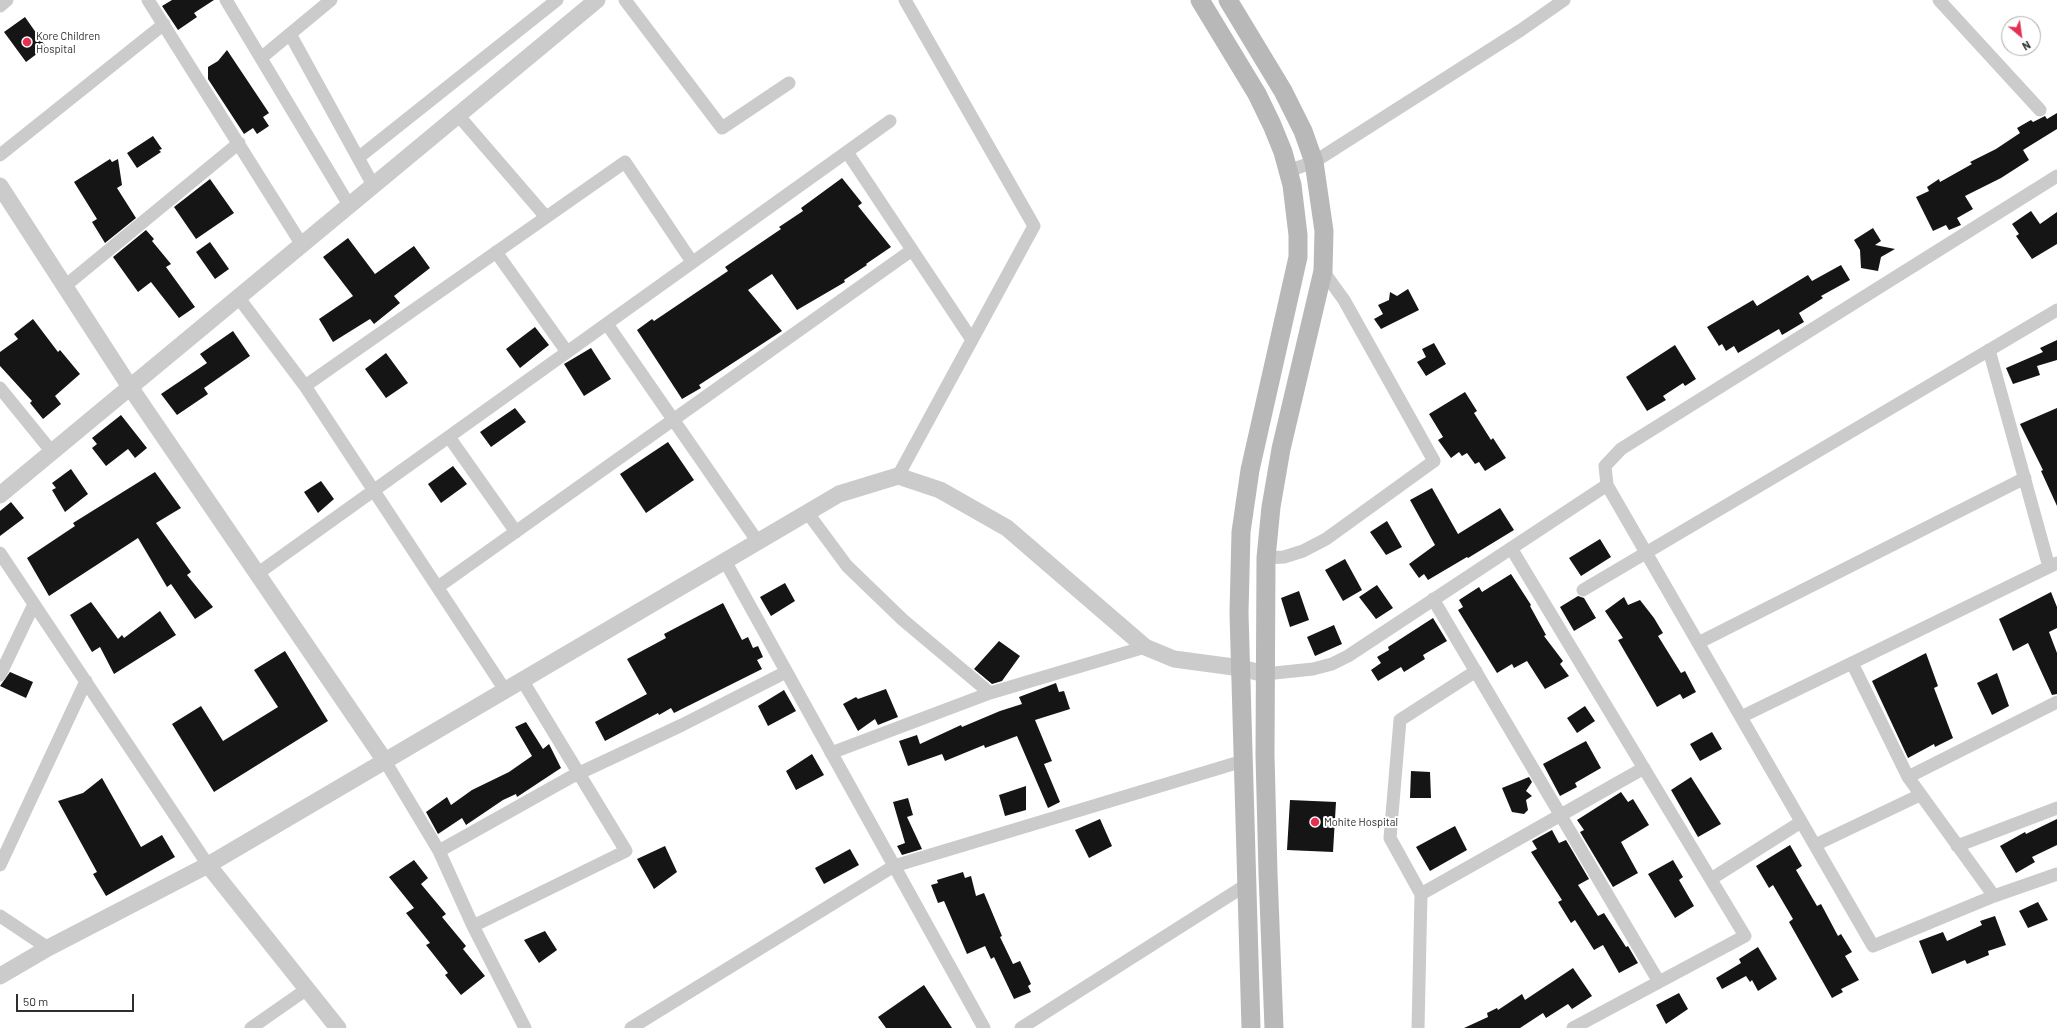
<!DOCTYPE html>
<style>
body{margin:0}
#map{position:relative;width:2057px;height:1028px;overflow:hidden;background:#fff;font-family:Barlow,sans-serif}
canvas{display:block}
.north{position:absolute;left:2001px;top:16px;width:40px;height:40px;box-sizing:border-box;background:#fff;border:1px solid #ababab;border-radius:50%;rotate:151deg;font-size:11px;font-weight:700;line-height:16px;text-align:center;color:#2e2e2e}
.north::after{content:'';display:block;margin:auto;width:14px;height:18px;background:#e43152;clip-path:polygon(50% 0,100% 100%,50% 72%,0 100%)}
.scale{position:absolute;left:16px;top:994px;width:118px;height:18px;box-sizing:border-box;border:2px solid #2e2e2e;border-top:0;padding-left:5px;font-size:12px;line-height:14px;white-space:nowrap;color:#2e2e2e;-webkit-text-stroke:3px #fff;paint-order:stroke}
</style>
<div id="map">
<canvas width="2057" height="1028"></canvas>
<div class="north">N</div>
<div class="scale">50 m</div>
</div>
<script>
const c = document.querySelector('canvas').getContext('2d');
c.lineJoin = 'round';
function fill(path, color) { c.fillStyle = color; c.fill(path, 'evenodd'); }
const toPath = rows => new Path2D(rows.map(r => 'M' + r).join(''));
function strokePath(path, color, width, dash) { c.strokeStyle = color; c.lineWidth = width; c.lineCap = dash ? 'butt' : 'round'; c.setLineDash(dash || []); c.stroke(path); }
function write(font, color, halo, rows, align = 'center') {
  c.font = font + ' Barlow,sans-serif'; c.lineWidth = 4; c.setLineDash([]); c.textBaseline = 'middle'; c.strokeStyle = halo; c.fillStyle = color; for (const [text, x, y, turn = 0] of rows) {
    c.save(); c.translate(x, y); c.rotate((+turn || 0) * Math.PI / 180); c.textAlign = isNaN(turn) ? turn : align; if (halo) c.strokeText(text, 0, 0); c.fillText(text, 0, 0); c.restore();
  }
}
fill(toPath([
 [172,0,214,0,194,13,197,17,178,30,162,6],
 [25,17,46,47,26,62,4,32],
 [227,50,269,113,263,117,269,126,257,134,253,128,244,134,208,79,208,67,218,61],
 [2057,113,2057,129,2023,150,2029,160,2001,178,1965,196,1973,209,1957,218,1961,225,1949,230,1946,225,1933,231,1916,197,1929,191,1927,187,1939,179,1940,182,1972,164,1970,162,1996,149,2020,133,2017,128,2031,120,2033,122,2045,116,2047,119],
 [153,136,162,149,159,150,161,152,137,168,127,153],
 [110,159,112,162,118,159,122,185,117,188,136,218,105,243,92,222,97,219,74,182],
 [842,178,862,203,858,206,891,247,866,264,867,265,844,280,845,282,797,310,772,274,748,290,782,331,699,385,701,388,682,399,637,330,652,319,654,321,728,271,725,267,781,229,779,227,803,211,801,208],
 [210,179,234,213,196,239,174,207],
 [2031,211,2040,224,2057,212,2057,244,2032,259,2016,236,2019,234,2012,224],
 [1873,228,1881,241,1875,245,1895,249,1881,257,1878,271,1861,268,1860,250,1854,240],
 [146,230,154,239,152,241,171,264,166,267,195,307,179,318,151,282,138,292,113,257],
 [348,238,375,274,414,246,430,268,394,296,400,303,374,324,370,319,333,342,319,319,353,296,323,257],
 [210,242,229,269,215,279,196,252],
 [1841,265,1850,280,1821,296,1823,298,1799,313,1804,322,1782,335,1779,329,1738,353,1734,346,1726,351,1722,344,1719,346,1707,327,1753,300,1757,306,1808,275,1812,281],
 [1408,289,1419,310,1381,329,1374,319,1383,314,1378,305,1389,300,1390,292,1397,296],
 [33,319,58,352,60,350,80,374,55,396,61,404,43,419,30,403,32,401,0,366,0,352,18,339,14,334],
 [535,327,549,345,520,368,506,349],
 [233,331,250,356,204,388,208,394,177,415,161,394,207,363,200,354],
 [2057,340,2057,360,2037,366,2040,375,2013,384,2006,368,2043,352,2040,348],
 [1434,343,1446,364,1426,376,1417,362,1426,357,1422,349],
 [1675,345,1696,379,1685,386,1683,383,1663,396,1666,400,1647,411,1626,377],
 [591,348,611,379,584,396,564,364],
 [386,353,408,383,386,398,365,369],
 [1465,392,1477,411,1474,413,1491,440,1493,438,1506,458,1485,471,1479,462,1475,464,1467,453,1462,456,1459,452,1451,458,1438,440,1443,437,1429,414],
 [515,408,526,422,491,447,480,432],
 [2057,408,2057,506,2041,471,2043,470,2020,424],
 [121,415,147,448,135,458,128,449,106,466,92,448,97,444,92,438],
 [668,442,694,480,646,513,620,474],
 [453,466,467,484,441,503,428,484],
 [71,469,88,494,65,512,52,490,56,488,52,483],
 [155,472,181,508,156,523,191,572,187,575,213,607,195,619,171,584,167,587,138,538,49,596,27,558,75,526,73,523],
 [321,481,334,499,318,513,304,492],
 [1432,488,1458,534,1500,508,1514,530,1468,558,1467,557,1428,580,1424,574,1419,578,1409,564,1435,545,1410,500],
 [11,502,24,518,0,536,0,511],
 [1387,521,1402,547,1386,555,1370,532],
 [1600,539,1611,557,1581,576,1569,558],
 [1345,559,1362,590,1343,601,1325,570],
 [1511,574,1531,605,1530,606,1546,635,1544,636,1563,661,1560,664,1569,676,1545,689,1527,661,1514,668,1512,664,1497,673,1458,610,1463,607,1459,600,1479,587,1482,592],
 [785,583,795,601,771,616,760,597],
 [1377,585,1393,608,1376,619,1359,597],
 [1299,591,1309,620,1290,627,1281,598],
 [2051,592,2057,607,2057,628,2049,632,2057,653,2057,694,2052,695,2028,643,2013,651,1999,619],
 [1578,596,1584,598,1596,618,1574,631,1560,607],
 [1624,597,1628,605,1640,600,1654,618,1663,633,1658,636,1681,673,1685,671,1696,692,1683,699,1680,694,1657,707,1618,640,1623,638,1605,611],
 [91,602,118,639,122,635,124,638,160,611,176,635,114,674,100,647,92,652,70,615],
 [723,603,742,640,748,637,753,648,758,646,763,657,757,660,762,669,674,713,671,708,659,715,658,713,605,741,595,722,647,694,627,659,666,638,664,634],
 [1433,618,1447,641,1423,655,1425,659,1404,672,1401,667,1378,681,1371,670,1381,663,1377,657,1389,650,1388,647],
 [1334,625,1342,644,1315,656,1307,637],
 [999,641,1020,656,1002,681,992,684,974,669],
 [285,651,328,721,214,792,172,724,201,706,223,741,278,707,254,670],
 [1926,653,1938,686,1934,688,1953,738,1935,747,1934,744,1908,758,1872,681],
 [10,672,33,682,26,698,0,686],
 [1997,673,2009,706,1992,715,1977,683],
 [1056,683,1059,692,1064,691,1070,709,1035,720,1052,761,1044,764,1060,802,1048,808,1017,736,985,748,984,745,945,761,942,754,908,766,899,741,917,735,920,744,961,725,962,727,1000,711,1022,704,1019,697],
 [886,689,898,717,878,725,875,719,858,731,843,704,856,697,858,699],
 [784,690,796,711,768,726,758,706],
 [1585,706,1595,721,1577,733,1567,718],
 [526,722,543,749,549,744,561,768,517,797,516,794,503,800,466,825,462,818,438,834,426,812,447,797,451,805,472,790,509,772,532,756,515,727],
 [1712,732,1722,749,1700,761,1690,744],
 [1586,741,1601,768,1575,783,1577,787,1560,796,1543,764],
 [812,754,824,775,796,790,786,771],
 [1411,771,1430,772,1431,798,1410,798],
 [1529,777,1532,782,1526,791,1532,796,1526,800,1528,810,1524,814,1512,812,1502,788],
 [1691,777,1721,824,1698,837,1671,790],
 [102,778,141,847,162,835,175,857,106,896,93,874,97,872,58,801,83,793],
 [1026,786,1026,810,1005,816,999,795],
 [1621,792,1628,802,1633,799,1649,825,1621,842,1638,873,1613,887,1580,832,1584,830,1577,820],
 [908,798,913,815,907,817,922,849,902,855,897,846,905,843,893,802],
 [1290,800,1336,802,1333,852,1287,850],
 [1100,819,1112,846,1089,858,1075,830],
 [2057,819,2057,845,2032,857,2035,862,2016,873,2000,846,2025,832,2026,834],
 [1455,826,1467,850,1430,871,1416,847],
 [1552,830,1559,843,1566,840,1589,879,1578,885,1598,916,1604,913,1626,947,1628,946,1638,963,1619,973,1603,945,1594,950,1575,920,1571,923,1558,902,1562,900,1531,852,1537,849,1532,841],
 [1790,845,1802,866,1796,870,1817,906,1821,904,1838,936,1841,934,1852,952,1845,956,1859,980,1841,989,1843,992,1832,998,1789,922,1793,919,1773,885,1769,888,1756,866],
 [665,846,677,872,654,889,637,859],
 [850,849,859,865,824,884,815,868],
 [414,860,428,878,421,884,446,914,442,917,466,946,463,949,485,976,461,995,445,975,448,973,426,945,430,943,406,913,414,908,389,877],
 [1673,860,1683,877,1679,880,1694,906,1675,918,1648,874],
 [963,872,965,878,971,876,976,896,984,893,1002,936,1000,937,1013,964,1020,961,1031,984,1028,986,1031,992,1014,999,994,957,991,959,985,946,967,954,944,901,938,903,931,885,938,883,937,880],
 [2038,902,2048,920,2028,928,2019,911],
 [1995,916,2006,945,1988,951,1989,955,1967,964,1965,960,1932,974,1919,941,1943,932,1947,941,1982,925,1980,921],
 [545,931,557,950,539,963,524,940],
 [1758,947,1777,979,1758,991,1752,980,1750,982,1746,976,1722,989,1716,978,1741,963,1739,959],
 [1573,968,1592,996,1572,1009,1568,1004,1546,1018,1543,1013,1520,1028,1464,1028,1488,1017,1487,1013,1497,1008,1498,1010,1522,994,1525,1000],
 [924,985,952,1028,886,1028,878,1017],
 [1679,993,1688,1009,1666,1024,1656,1005]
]), '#151515');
strokePath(toPath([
 [148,0,302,245],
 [226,0,349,205],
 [625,0,722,128,789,83],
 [1939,0,2040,110],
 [0,6,7,0],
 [290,34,373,185],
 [261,58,331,0],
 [458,115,546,217],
 [847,152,972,340],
 [0,155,164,24],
 [358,158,557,0],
 [1288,171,1314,162,1521,30,1564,0],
 [2057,176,1621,449,1605,466,1607,485,1873,946,1994,896,2057,874],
 [496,252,567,352],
 [65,286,239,143],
 [238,297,305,386,505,690],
 [607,324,758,542],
 [1989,350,2049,567],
 [305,386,625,162,692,262],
 [0,388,52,452],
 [449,437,516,532],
 [898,476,1034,226,905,0],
 [807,512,847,566,903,620,990,693],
 [1511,548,1745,936,1573,1028],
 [0,553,208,865],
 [1266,558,1284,557,1303,551,1326,539,1434,461,1344,300,1323,271],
 [725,561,984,1028],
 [257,574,890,121],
 [438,587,912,250],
 [1583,590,2057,310],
 [1433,599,1659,982],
 [1698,643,2025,478],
 [1852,663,1908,777,1994,896],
 [1476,671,1400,720,1390,838,1421,894,1644,768],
 [1265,674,1313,669,1332,664,1348,656,1607,485],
 [0,675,34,604],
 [1741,717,2057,563],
 [831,753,990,693,1145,647],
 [385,761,439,851,473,926,525,1028],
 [1908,777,2057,702],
 [1815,845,1920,795],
 [1957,846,2057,808],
 [439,851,571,777,682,725,786,672],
 [0,865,86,681],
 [1711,879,1801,822],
 [0,916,48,948],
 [473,926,626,851,522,680],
 [251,1028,307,989],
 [631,1028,894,866,1243,761],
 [1021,1028,1246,885],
 [1418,1028,1421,894]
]), '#cbcbcb', 13);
strokePath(toPath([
 [0,186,130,387,385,761],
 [0,495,597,0],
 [208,865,338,1028],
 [0,976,48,948,208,865,839,494,898,476,940,490,1007,528,1145,647,1174,659,1241,668,1265,674]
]), '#cbcbcb', 17);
strokePath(toPath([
 [1200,0,1257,94,1272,125,1283,152,1292,185,1298,235,1298,257,1250,470,1241,532,1239,613,1251,1028],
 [1228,0,1283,91,1303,131,1314,162,1324,231,1323,271,1281,449,1271,507,1266,558,1265,755,1268,873,1274,1028]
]), '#b8b8b8', 19);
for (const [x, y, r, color] of [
 [27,42,5,"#e43152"],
 [1315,822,5,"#e43152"]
]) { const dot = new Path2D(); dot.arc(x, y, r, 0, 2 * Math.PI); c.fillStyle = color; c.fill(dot); strokePath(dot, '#fff', 1.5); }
write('11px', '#2e2e2e', '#fff', [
 ["Kore Children",36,36],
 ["Hospital",36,49],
 ["Mohite Hospital",1324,822]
], 'left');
</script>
